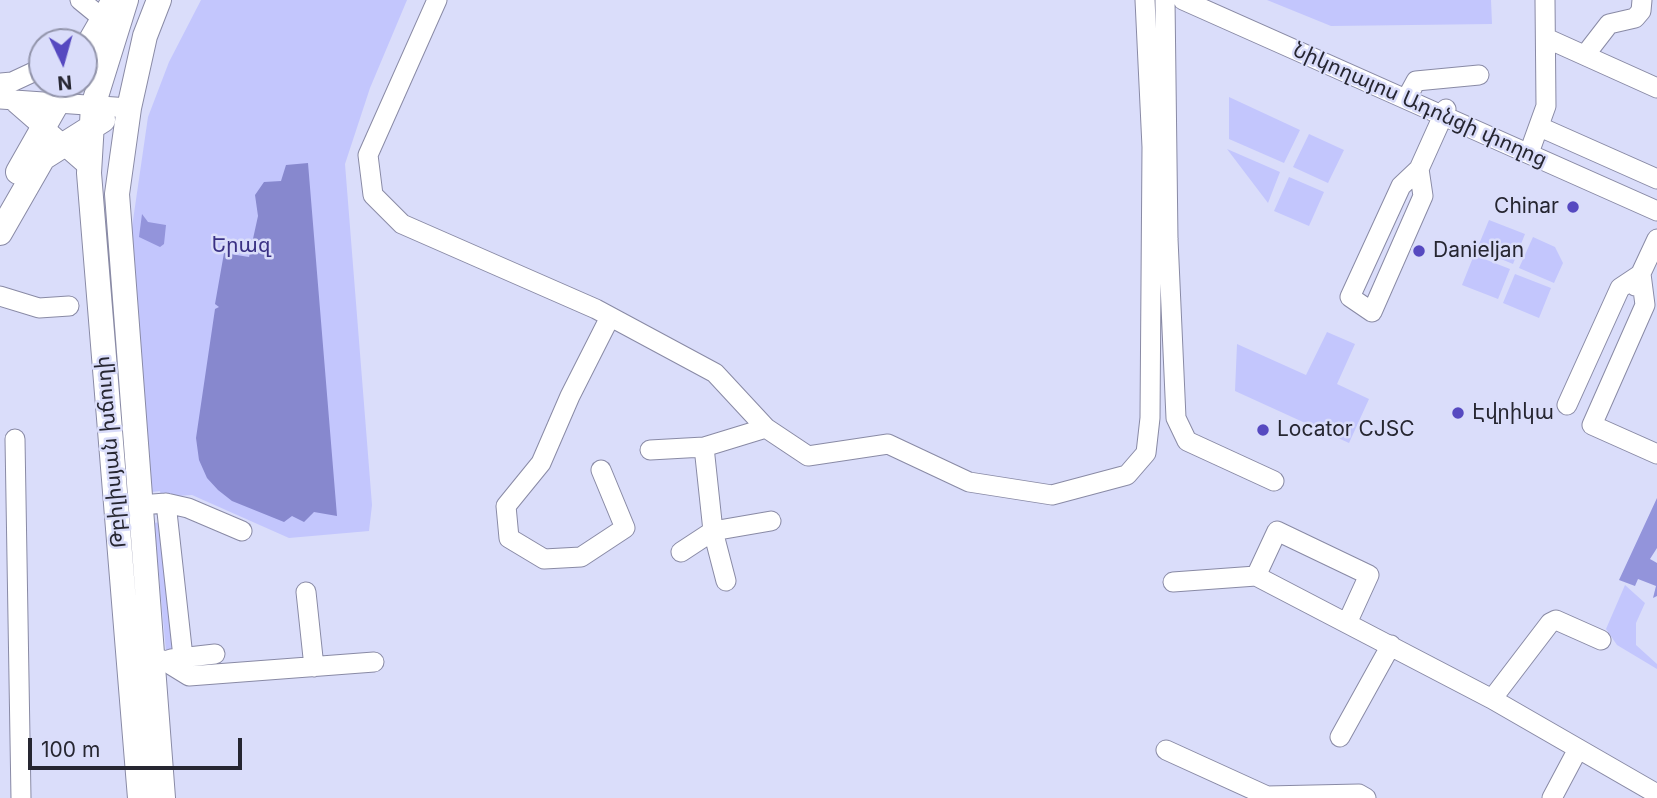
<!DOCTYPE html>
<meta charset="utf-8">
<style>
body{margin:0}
#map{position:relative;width:1657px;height:798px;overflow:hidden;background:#daddfa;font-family:Inter,sans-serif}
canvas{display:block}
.north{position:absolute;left:28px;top:28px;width:70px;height:70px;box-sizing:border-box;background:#daddfa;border:2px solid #9294aa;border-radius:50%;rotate:175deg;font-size:19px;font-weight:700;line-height:28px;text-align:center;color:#262631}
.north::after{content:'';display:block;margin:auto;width:24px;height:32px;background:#5649c0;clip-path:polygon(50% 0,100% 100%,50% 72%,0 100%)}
.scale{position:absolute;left:28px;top:738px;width:214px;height:32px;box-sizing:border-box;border:4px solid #262631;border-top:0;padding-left:9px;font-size:21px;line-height:24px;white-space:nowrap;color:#262631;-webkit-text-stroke:5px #daddfa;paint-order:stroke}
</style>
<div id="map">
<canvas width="1657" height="798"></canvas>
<div class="north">N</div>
<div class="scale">100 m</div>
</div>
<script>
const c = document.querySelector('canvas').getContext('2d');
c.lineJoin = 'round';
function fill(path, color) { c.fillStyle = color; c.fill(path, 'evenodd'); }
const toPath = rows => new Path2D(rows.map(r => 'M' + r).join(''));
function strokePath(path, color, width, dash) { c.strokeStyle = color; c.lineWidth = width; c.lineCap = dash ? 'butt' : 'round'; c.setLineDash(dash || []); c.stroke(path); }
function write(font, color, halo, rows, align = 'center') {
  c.font = font + ' Inter,"Noto Sans Armenian",sans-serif'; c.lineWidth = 5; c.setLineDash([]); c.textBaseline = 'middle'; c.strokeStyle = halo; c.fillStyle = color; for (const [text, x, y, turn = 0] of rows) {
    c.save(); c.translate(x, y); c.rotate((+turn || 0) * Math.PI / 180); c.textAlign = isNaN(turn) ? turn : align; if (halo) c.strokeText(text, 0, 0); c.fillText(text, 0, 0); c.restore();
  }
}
fill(toPath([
 [201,0,407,0,370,88,345,164,372,505,369,531,289,538,192,495,161,497,160,491,152,492,130,241,148,117,169,62],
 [1267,0,1491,0,1492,24,1331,26],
 [1229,97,1300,130,1284,163,1229,139],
 [1309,134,1344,150,1328,183,1293,167],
 [1227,149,1280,172,1268,203],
 [1289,177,1324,192,1309,226,1274,211],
 [1489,220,1525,234,1513,264,1477,249],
 [1533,237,1555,247,1563,263,1554,283,1519,268],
 [1474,255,1510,269,1498,299,1462,285],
 [1515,274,1551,288,1539,318,1503,303],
 [1327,332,1355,344,1337,384,1369,399,1349,443,1235,391,1237,344,1306,375],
 [161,522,173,650,166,651,154,523],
 [1625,585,1645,603,1636,623,1636,645,1657,664,1657,669,1617,645,1606,629]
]), '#c3c6fd');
fill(toPath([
 [142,214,148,222,166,225,164,244,160,247,139,237],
 [1657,498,1657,548,1650,559,1657,563,1657,596,1653,598,1656,586,1638,579,1635,586,1619,580]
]), '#9394db');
fill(toPath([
 [308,163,337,516,314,512,304,522,292,516,284,522,232,501,218,490,207,478,199,460,196,438,215,309,219,307,215,304,224,253,249,257,258,216,255,195,264,182,281,181,286,165]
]), '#8788ce');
const minor = toPath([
 [80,0,102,18],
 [437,0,368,155,373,195,402,224,596,309,715,373,766,428,808,456,888,444,969,482,1052,495,1127,475,1146,453,1150,418,1152,147,1145,0],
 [1165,0,1168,239,1176,418,1187,441,1274,481],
 [1183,0,1657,211],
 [1546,38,1657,88],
 [1585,55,1609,24,1635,18,1641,11,1642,0],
 [0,83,12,82,42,68],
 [1410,92,1416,81,1479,75],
 [0,99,129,108],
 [12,100,90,168],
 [1540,127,1657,179],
 [1529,153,1546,106,1545,0],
 [1419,169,1423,196,1372,312,1350,297,1401,186,1419,169,1446,109],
 [1635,286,1657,239],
 [0,296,39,308,69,306],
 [1567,405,1620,288,1641,274,1645,305,1592,425,1657,454],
 [15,439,21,798],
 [704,447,713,531,726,581],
 [650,450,704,447,766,428],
 [601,470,625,528,581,557,544,559,509,538,506,506,541,463,570,396,610,317],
 [166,503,183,657],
 [153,504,166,503,188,508,242,531],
 [681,552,713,531,771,521],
 [1256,576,1277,531,1369,575,1348,621],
 [1173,582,1256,576,1492,699,1657,794],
 [306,592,314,667],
 [171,659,215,654],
 [151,662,163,660,189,676,374,662],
 [1492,699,1550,623,1556,620,1601,640],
 [1340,737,1391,645],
 [1166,750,1267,796,1359,794,1366,798],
 [1552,798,1578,749]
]);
const major = toPath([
 [126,0,93,106,89,173,140,798],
 [159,0,145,36,129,108,117,194,163,798],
 [84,52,114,0],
 [18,172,68,84],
 [0,233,43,158,103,120]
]);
strokePath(minor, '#898aa5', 21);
strokePath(major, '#898aa5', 26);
strokePath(minor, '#fff', 19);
strokePath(major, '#fff', 24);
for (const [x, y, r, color] of [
 [1573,207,7,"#5649c0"],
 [1419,251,7,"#5649c0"],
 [1458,413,7,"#5649c0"],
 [1263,430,7,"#5649c0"]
]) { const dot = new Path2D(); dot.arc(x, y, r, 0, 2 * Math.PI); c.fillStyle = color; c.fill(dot); strokePath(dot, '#daddfa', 2.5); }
write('21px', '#262631', '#daddfa', [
 ["Նիկողայոս Ադոնցի փողոց",1420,105,24],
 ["Թբիլիսյան խճուղի",111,452,-95]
]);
write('21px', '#262631', '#daddfa', [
 ["Chinar",1559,207,"right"],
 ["Danieljan",1433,251],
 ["Էվրիկա",1472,413],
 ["Locator CJSC",1277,430]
], 'left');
write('21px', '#3a3184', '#daddfa', [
 ["Երազ",241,246]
]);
</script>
